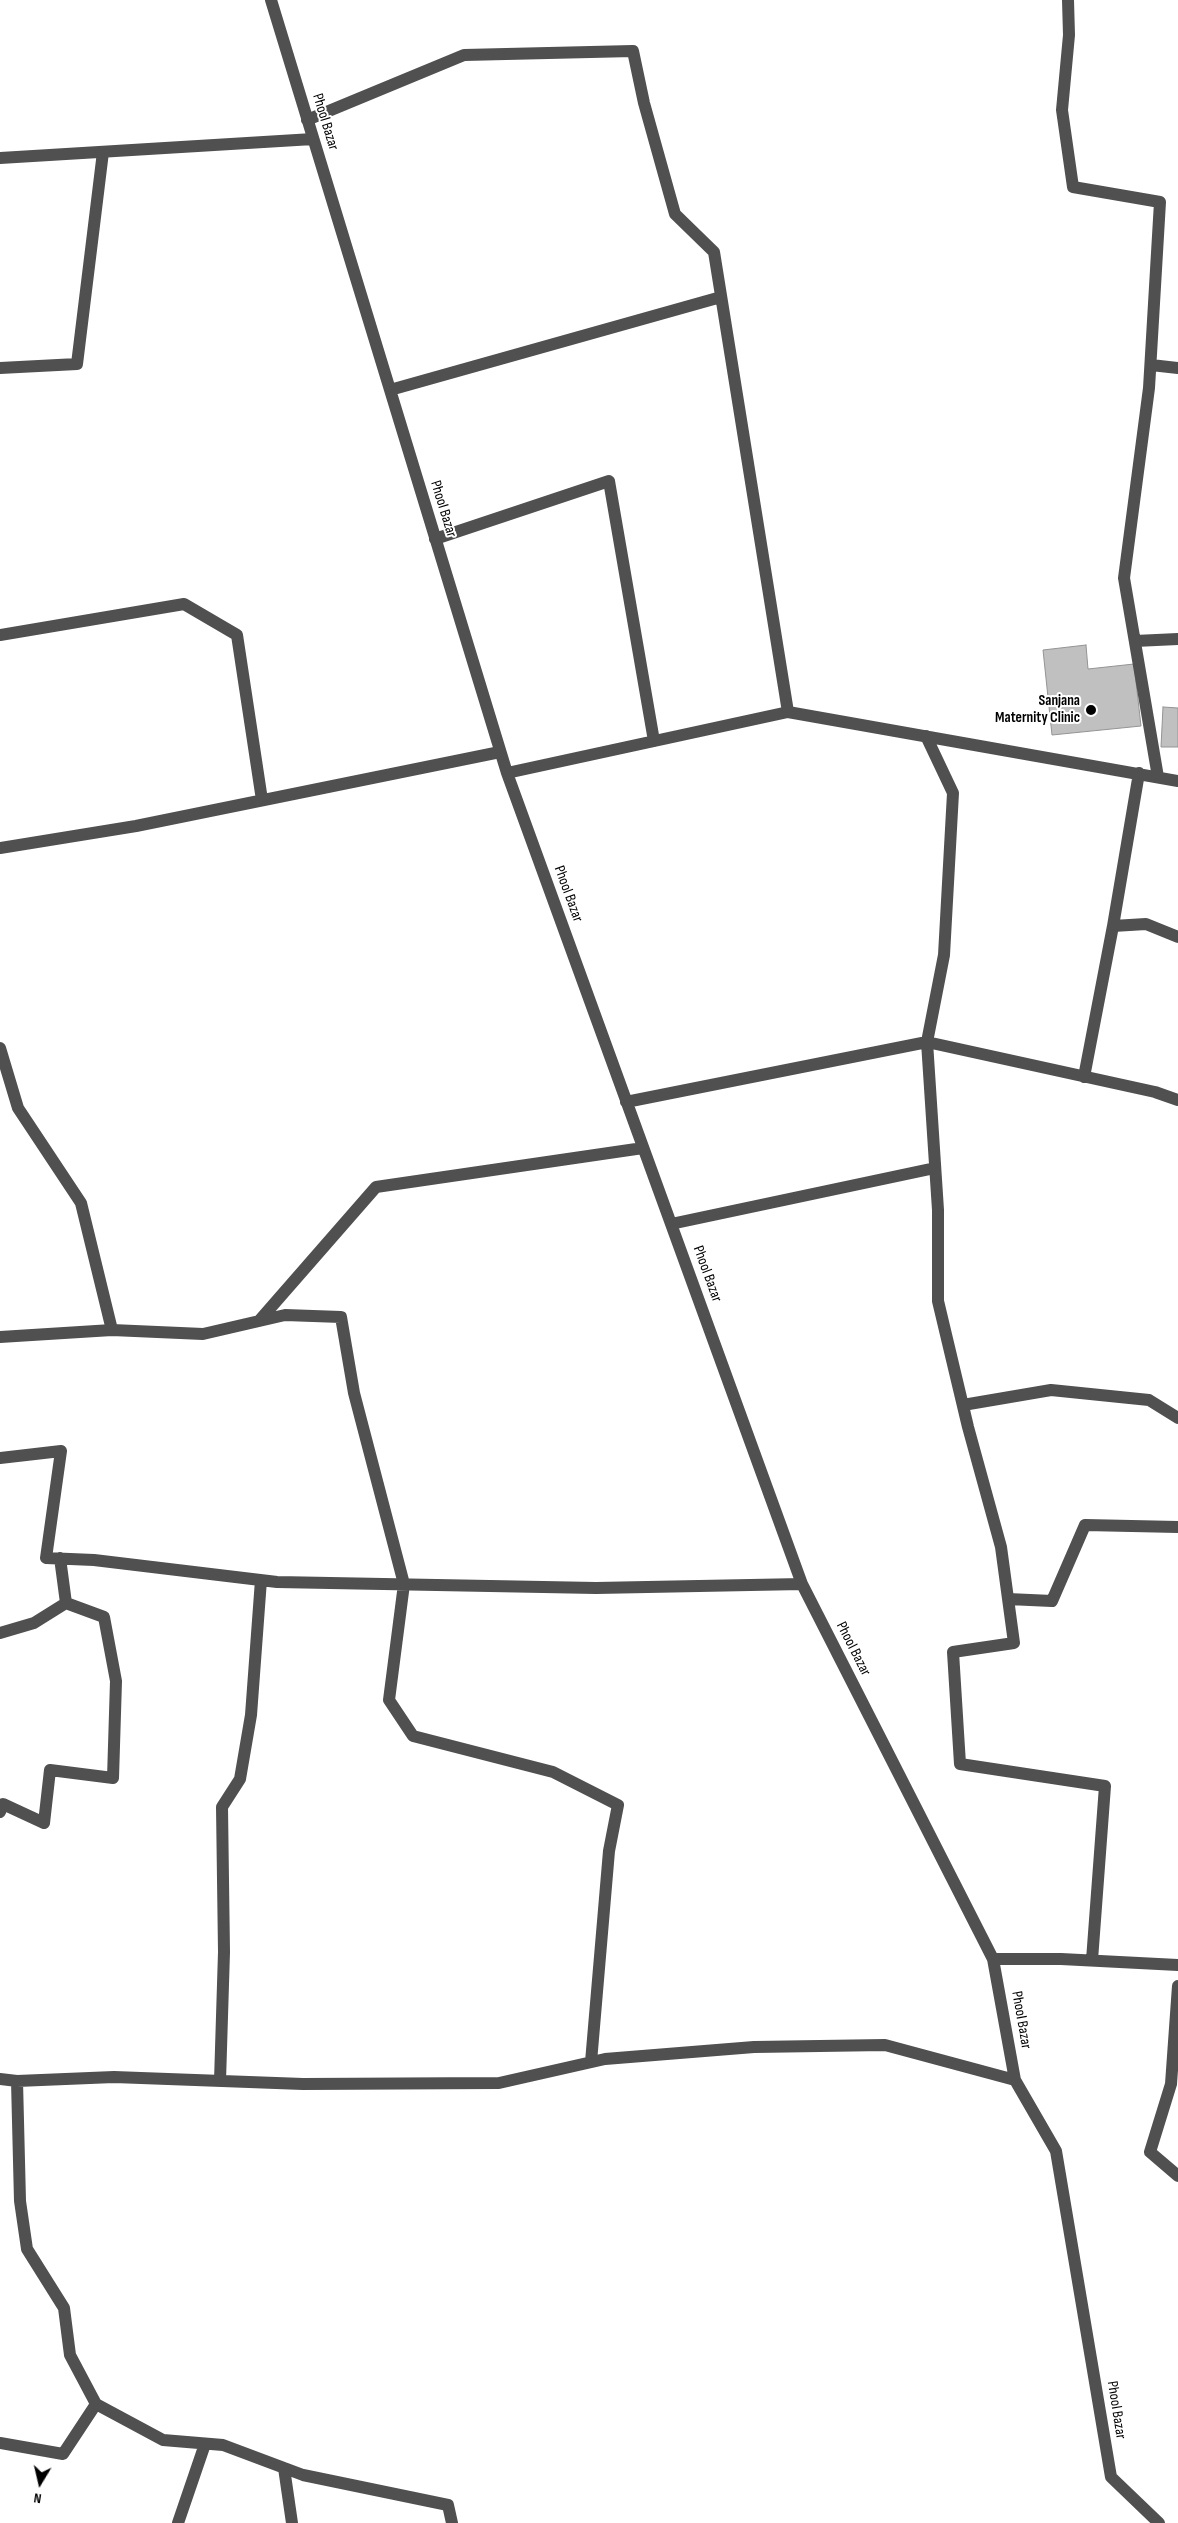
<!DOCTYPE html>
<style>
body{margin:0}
#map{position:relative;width:1178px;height:2523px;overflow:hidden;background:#fff;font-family:"Sofia Sans Condensed",sans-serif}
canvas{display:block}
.north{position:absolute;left:15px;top:2458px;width:50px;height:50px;-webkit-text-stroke:4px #fff;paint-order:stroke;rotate:189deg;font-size:14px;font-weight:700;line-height:20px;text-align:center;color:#000}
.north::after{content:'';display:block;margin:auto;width:18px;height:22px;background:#000;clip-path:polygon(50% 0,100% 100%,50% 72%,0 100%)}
</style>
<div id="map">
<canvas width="1178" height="2523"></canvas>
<div class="north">N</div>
</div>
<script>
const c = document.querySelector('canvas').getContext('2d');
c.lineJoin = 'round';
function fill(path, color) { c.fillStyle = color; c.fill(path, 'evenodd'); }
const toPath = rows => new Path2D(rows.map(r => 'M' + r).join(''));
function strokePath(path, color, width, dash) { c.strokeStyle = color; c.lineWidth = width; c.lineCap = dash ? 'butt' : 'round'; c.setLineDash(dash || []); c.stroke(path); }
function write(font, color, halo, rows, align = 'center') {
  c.font = font + ' "Sofia Sans Condensed",sans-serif'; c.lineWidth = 4; c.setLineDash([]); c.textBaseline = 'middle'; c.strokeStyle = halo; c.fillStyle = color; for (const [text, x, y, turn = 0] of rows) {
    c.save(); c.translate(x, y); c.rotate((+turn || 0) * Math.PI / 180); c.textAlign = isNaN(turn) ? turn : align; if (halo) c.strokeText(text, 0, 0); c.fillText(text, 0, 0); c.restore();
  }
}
const building = toPath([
 [1086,645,1088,669,1134,664,1141,726,1052,735,1043,650,1086,645],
 [1163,707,1178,708,1178,747,1161,747,1163,707]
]);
fill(building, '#c0c0c0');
strokePath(building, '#949494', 1);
strokePath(toPath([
 [271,0,507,773,802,1584,993,1959,1015,2080,1056,2151,1111,2477,1159,2523],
 [1068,0,1069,35,1062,110,1073,187,1160,202,1149,388,1124,578,1158,777],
 [307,120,464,55,633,51,644,103,675,214,714,252,788,712],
 [0,158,313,139],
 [1151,365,1178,368],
 [0,368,77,364,103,152],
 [390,390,721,297],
 [435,539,609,481,654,741],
 [0,635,184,604,237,635,262,800],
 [1135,641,1178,639],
 [926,736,953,793,944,955,927,1042,938,1210,938,1301,968,1427,1001,1547,1014,1643,953,1652,960,1764,1105,1786,1092,1960],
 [507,773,788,712,1178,781],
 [0,848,136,826,500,752],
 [1113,926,1139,773],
 [0,1048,18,1108,81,1203,112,1330,203,1334,285,1315,341,1317,354,1393,404,1584,389,1700,413,1736,553,1772,618,1805,609,1851,591,2062],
 [1084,1077,1113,926,1146,924,1178,937],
 [626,1102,927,1042,1155,1092,1178,1100],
 [671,1224,935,1168],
 [259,1321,376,1187,643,1148],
 [0,1337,112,1330],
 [963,1405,1051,1390,1149,1400,1178,1418],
 [0,1458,61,1451,46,1558,94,1560,277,1582,596,1588,802,1584],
 [1008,1599,1052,1601,1085,1525,1178,1527],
 [0,1633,34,1623,66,1603,60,1558],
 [0,1812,3,1804,44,1823,50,1770,113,1778,116,1681,104,1617,66,1603],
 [993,1959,1061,1959,1178,1965],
 [1178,1986,1171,2084,1150,2152,1178,2176],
 [0,2079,17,2081],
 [220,2081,224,1952,222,1807,240,1779,251,1715,261,1580],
 [0,2443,63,2454,96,2404],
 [284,2468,292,2523],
 [178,2523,205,2444],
 [452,2523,448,2505,303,2475,223,2445,163,2440,96,2404,70,2355,64,2308,27,2249,20,2201,17,2081,114,2077,303,2084,499,2083,605,2059,754,2047,885,2045,1015,2080]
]), '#505050', 12);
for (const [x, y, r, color] of [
 [1091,710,6,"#000"]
]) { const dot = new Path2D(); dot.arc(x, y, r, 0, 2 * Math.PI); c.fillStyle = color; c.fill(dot); strokePath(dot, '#fff', 2); }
write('15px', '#000', '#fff', [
 ["Phool Bazar",325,122,73],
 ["Phool Bazar",443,509,73],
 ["Phool Bazar",568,894,70],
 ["Phool Bazar",707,1274,70],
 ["Phool Bazar",853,1649,63],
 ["Phool Bazar",1021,2020,80],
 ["Phool Bazar",1116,2410,81]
]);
write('bold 15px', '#000', '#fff', [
 ["Sanjana",1080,701],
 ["Maternity Clinic",1080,718]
], 'right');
</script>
